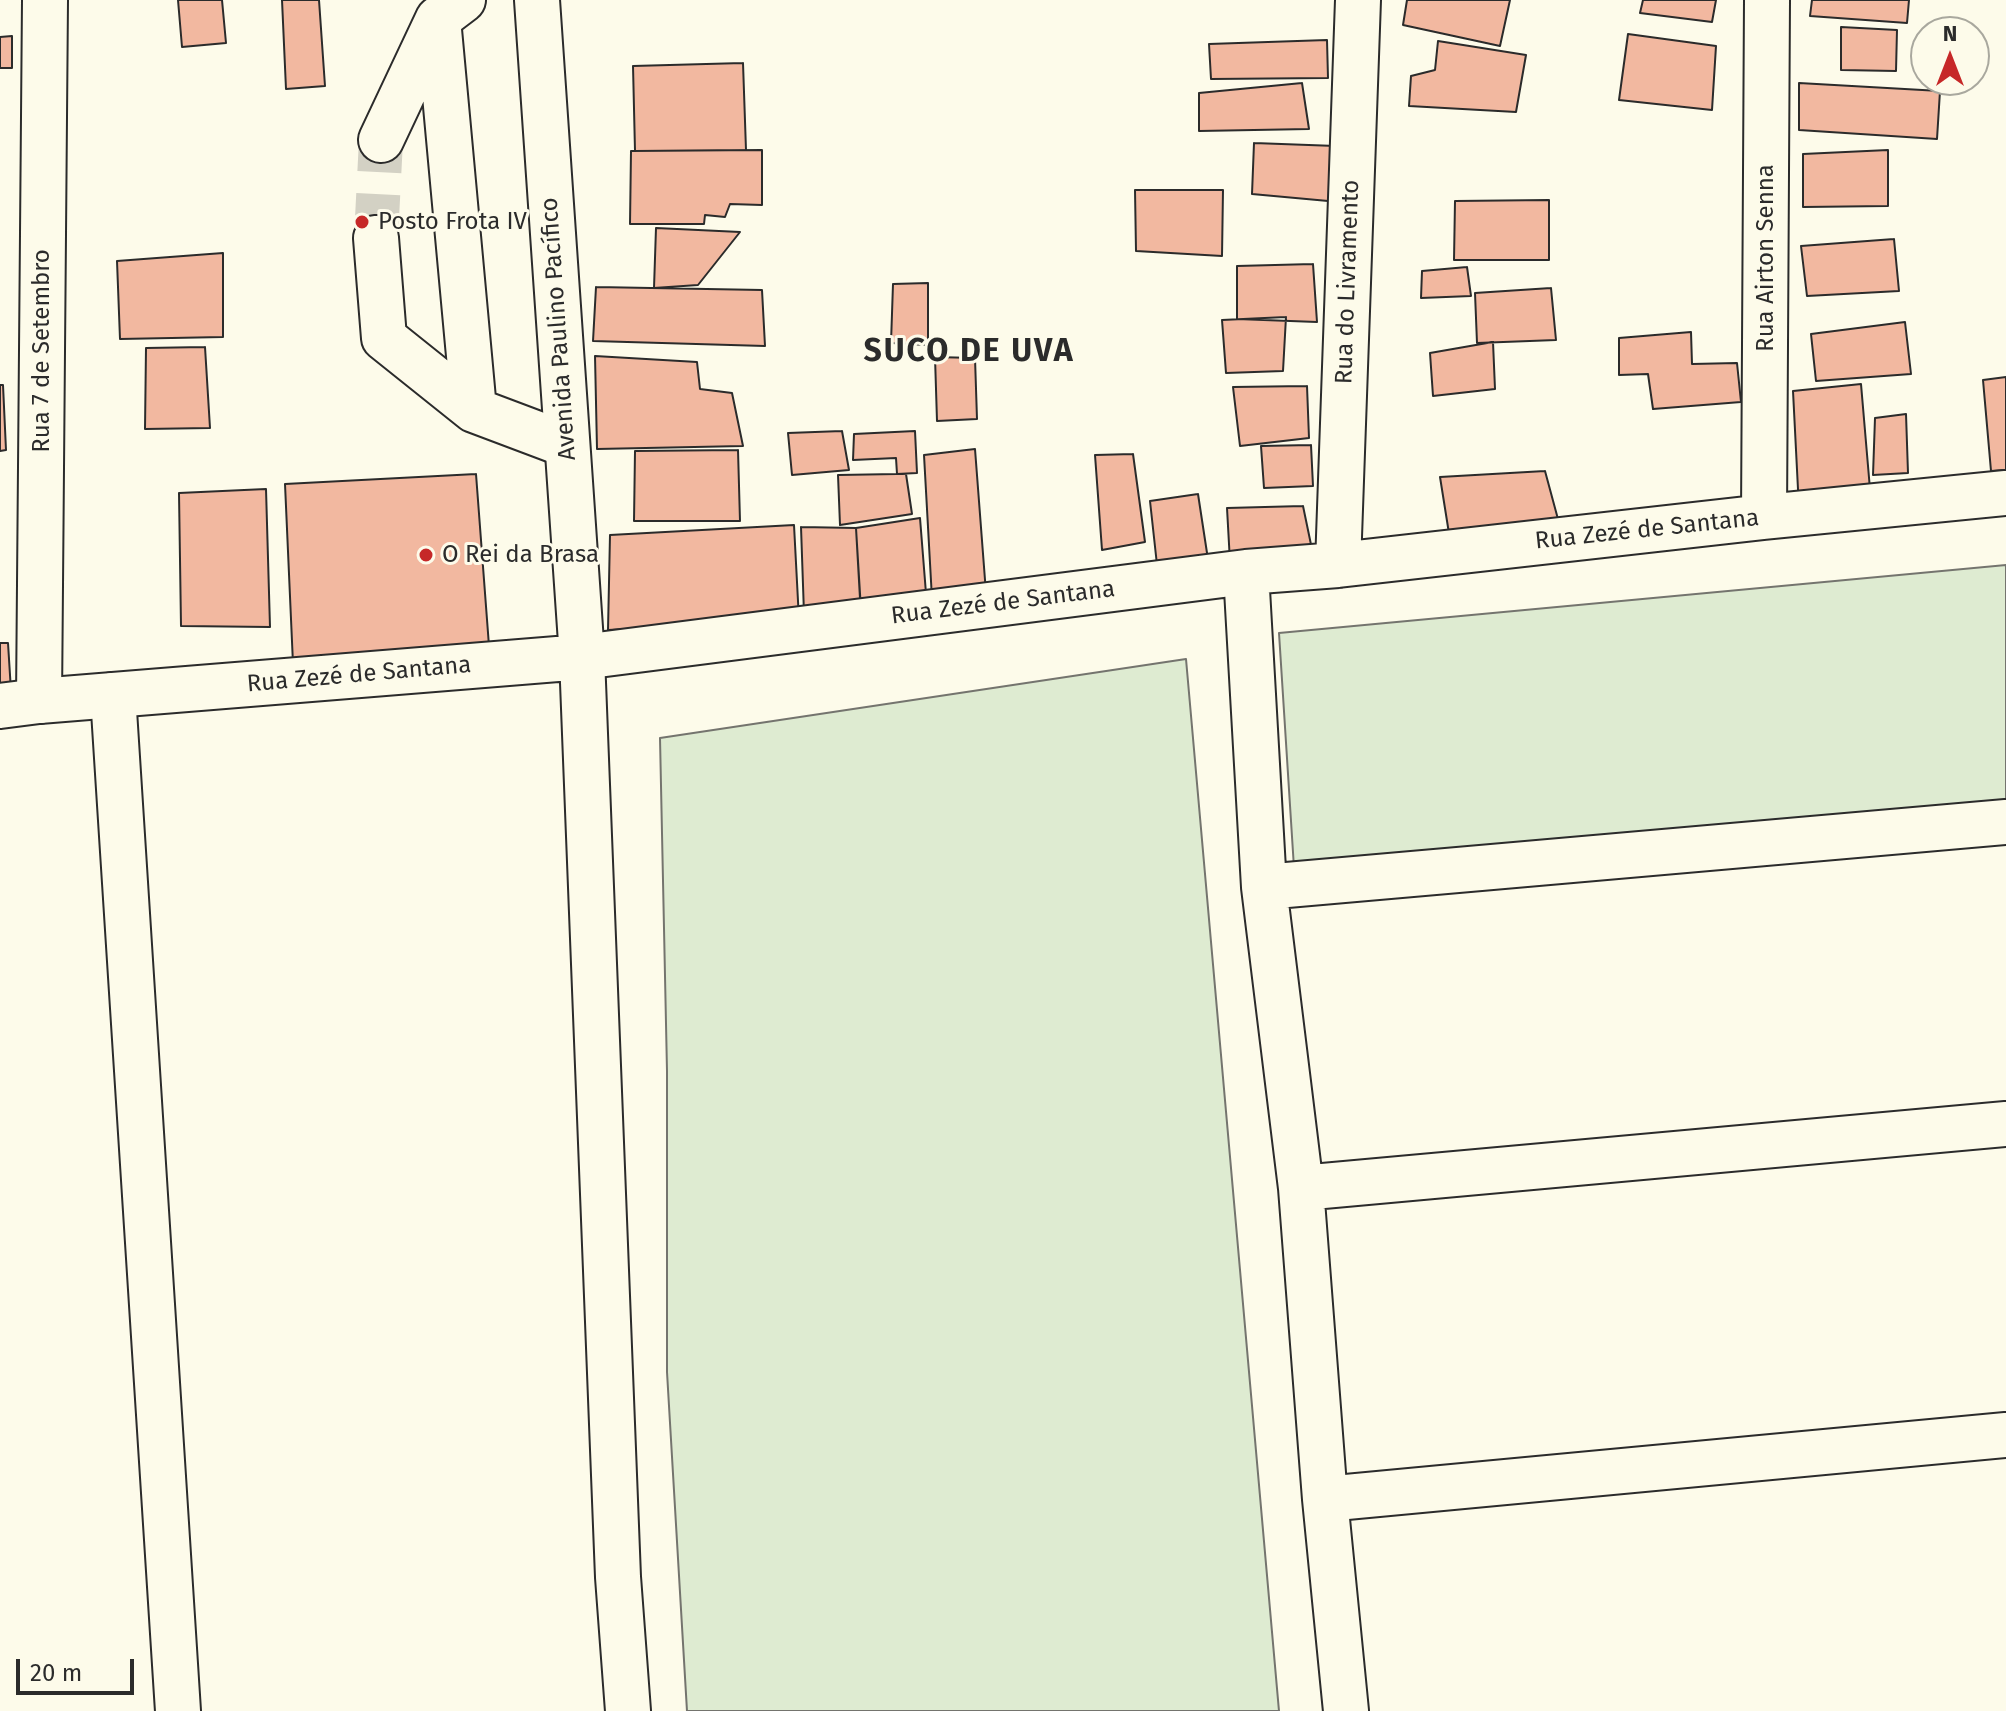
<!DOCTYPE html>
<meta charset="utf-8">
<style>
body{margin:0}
#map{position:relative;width:2006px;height:1711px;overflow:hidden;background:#fdfbea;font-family:"Fira Sans",sans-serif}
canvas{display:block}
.north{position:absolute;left:1910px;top:16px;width:80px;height:80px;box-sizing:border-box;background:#fdfbea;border:2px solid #a9a89e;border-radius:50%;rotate:0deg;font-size:22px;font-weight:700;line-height:32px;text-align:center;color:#2b2b2b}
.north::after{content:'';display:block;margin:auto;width:28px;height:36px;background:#c62828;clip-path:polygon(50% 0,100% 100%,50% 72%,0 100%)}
.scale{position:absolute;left:16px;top:1659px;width:118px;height:36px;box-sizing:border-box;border:4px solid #2b2b2b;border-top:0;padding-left:10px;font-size:24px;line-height:28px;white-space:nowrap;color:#2b2b2b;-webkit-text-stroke:6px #fdfbea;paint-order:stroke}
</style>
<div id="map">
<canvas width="2006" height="1711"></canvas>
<div class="north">N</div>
<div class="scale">20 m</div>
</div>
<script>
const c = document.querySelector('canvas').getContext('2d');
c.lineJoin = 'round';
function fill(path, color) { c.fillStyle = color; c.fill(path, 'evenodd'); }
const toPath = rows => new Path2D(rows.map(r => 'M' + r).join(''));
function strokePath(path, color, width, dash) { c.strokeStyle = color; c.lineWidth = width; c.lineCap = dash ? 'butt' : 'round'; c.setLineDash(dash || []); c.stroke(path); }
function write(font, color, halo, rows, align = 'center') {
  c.font = font + ' "Fira Sans",sans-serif'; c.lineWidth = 6; c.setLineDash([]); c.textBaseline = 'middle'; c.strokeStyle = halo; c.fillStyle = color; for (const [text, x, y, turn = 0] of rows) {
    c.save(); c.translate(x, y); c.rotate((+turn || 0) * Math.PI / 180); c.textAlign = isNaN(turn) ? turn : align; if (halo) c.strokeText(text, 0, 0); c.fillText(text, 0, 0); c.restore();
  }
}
const green = toPath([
 [2006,565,2006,806,1294,868,1279,633,2006,565],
 [1186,659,1279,1711,687,1711,667,1372,667,1071,660,738,1186,659]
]);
fill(green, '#deebd1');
strokePath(green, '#74746e', 2);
const building = toPath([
 [178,0,222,0,226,43,182,47,178,0],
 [282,0,319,0,325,86,286,89,282,0],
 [1407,0,1510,0,1500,46,1403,25,1407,0],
 [1643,0,1716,0,1712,22,1640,13,1643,0],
 [1812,0,1909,0,1907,23,1810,16,1812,0],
 [1841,27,1897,30,1896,71,1841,70,1841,27],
 [1628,34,1716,46,1712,110,1619,100,1628,34],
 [12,36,12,68,0,68,0,37,12,36],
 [1327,40,1328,78,1211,79,1209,44,1327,40],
 [1438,41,1526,55,1516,112,1409,106,1411,76,1435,70,1438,41],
 [743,63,746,150,635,151,633,66,743,63],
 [1302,83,1309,129,1199,131,1199,93,1302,83],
 [1799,83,1940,91,1937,139,1799,130,1799,83],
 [1254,143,1336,146,1339,202,1252,194,1254,143],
 [762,150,762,205,730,204,725,217,705,215,704,224,630,224,631,151,762,150],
 [1888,150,1888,206,1803,207,1803,154,1888,150],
 [1135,190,1223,190,1222,256,1136,251,1135,190],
 [1549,200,1549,260,1454,260,1455,201,1549,200],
 [656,228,740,232,698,285,654,288,656,228],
 [1894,239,1899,291,1807,296,1801,246,1894,239],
 [223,253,223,337,120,339,117,261,223,253],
 [1313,264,1317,322,1237,319,1237,266,1313,264],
 [1467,267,1471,296,1421,298,1422,271,1467,267],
 [928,283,928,345,891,343,893,284,928,283],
 [596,287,762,290,765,346,593,341,596,287],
 [1551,288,1556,340,1477,343,1475,293,1551,288],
 [1286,317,1283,371,1226,373,1222,320,1286,317],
 [1905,322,1911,374,1816,381,1811,334,1905,322],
 [1691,332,1692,364,1737,363,1741,402,1653,409,1648,374,1619,375,1619,338,1691,332],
 [1493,342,1495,389,1433,396,1430,353,1493,342],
 [205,347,210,428,145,429,146,348,205,347],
 [595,356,697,362,700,389,732,393,743,446,597,449,595,356],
 [935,357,975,358,977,419,937,421,935,357],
 [2006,377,2006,470,1991,471,1983,380,2006,377],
 [1861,384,1871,501,1799,509,1793,391,1861,384],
 [0,385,3,385,6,450,0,451,0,385],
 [1307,386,1309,438,1240,446,1233,387,1307,386],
 [1906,414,1908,473,1873,475,1875,418,1906,414],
 [842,431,849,470,792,475,788,433,842,431],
 [915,431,917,473,897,474,896,458,853,460,854,434,915,431],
 [1311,445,1313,486,1264,488,1261,446,1311,445],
 [975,449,986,593,932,599,924,455,975,449],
 [738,450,740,521,634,521,635,451,738,450],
 [1133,454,1145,542,1102,550,1095,455,1133,454],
 [1545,471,1562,534,1451,546,1440,477,1545,471],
 [476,474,489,646,293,664,285,484,476,474],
 [897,474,906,474,912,514,840,525,838,475,897,474],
 [266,489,270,627,181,626,179,493,266,489],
 [1198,494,1209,566,1158,574,1150,501,1198,494],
 [1303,506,1314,559,1230,562,1227,508,1303,506],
 [920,518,927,606,861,616,856,528,920,518],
 [794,525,799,620,608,630,610,535,794,525],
 [801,527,856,528,861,610,804,614,801,527],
 [0,643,8,643,11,691,0,691,0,643]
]);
fill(building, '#f2b8a0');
strokePath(building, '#2b2b2b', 2);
strokePath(toPath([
 [376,238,381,140]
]), '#d3d1c4', 44, [44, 22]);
const minor = toPath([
 [438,19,474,410],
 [381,140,438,19,463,0],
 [376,238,384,338,474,410,567,445],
 [1764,517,1767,0],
 [1338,565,1358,0],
 [1246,572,1264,887,1301,1188,1325,1499,1346,1711],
 [582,657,1246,572,1338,565,1764,517,2006,493],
 [113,695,178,1711],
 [39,701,45,0],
 [1264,887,2006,822],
 [1301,1188,2006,1124],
 [1325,1499,2006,1435]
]);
const major = toPath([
 [537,0,582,657,618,1577,628,1711],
 [0,706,39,701,582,657]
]);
strokePath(minor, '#2b2b2b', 48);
strokePath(major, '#2b2b2b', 48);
strokePath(minor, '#fdfbea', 44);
strokePath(major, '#fdfbea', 44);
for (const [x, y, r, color] of [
 [362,222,8,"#c62828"],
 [426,555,8,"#c62828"]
]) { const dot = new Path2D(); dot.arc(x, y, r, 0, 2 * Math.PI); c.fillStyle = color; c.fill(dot); strokePath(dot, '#fdfbea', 3); }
write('24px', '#2b2b2b', '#fdfbea', [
 ["Posto Frota IV",378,222],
 ["O Rei da Brasa",442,555]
], 'left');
write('24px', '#2b2b2b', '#fdfbea', [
 ["Rua Airton Senna",1766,258,-90],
 ["Rua do Livramento",1348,282,-88],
 ["Avenida Paulino Pacífico",559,329,-94],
 ["Rua 7 de Setembro",42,351,-90],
 ["Rua Zezé de Santana",1647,530,-6],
 ["Rua Zezé de Santana",1003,603,-7],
 ["Rua Zezé de Santana",359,675,-5]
]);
c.letterSpacing = '2px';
write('bold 32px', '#2b2b2b', '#fdfbea', [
 ["SUCO DE UVA",969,352]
]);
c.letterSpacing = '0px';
</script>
